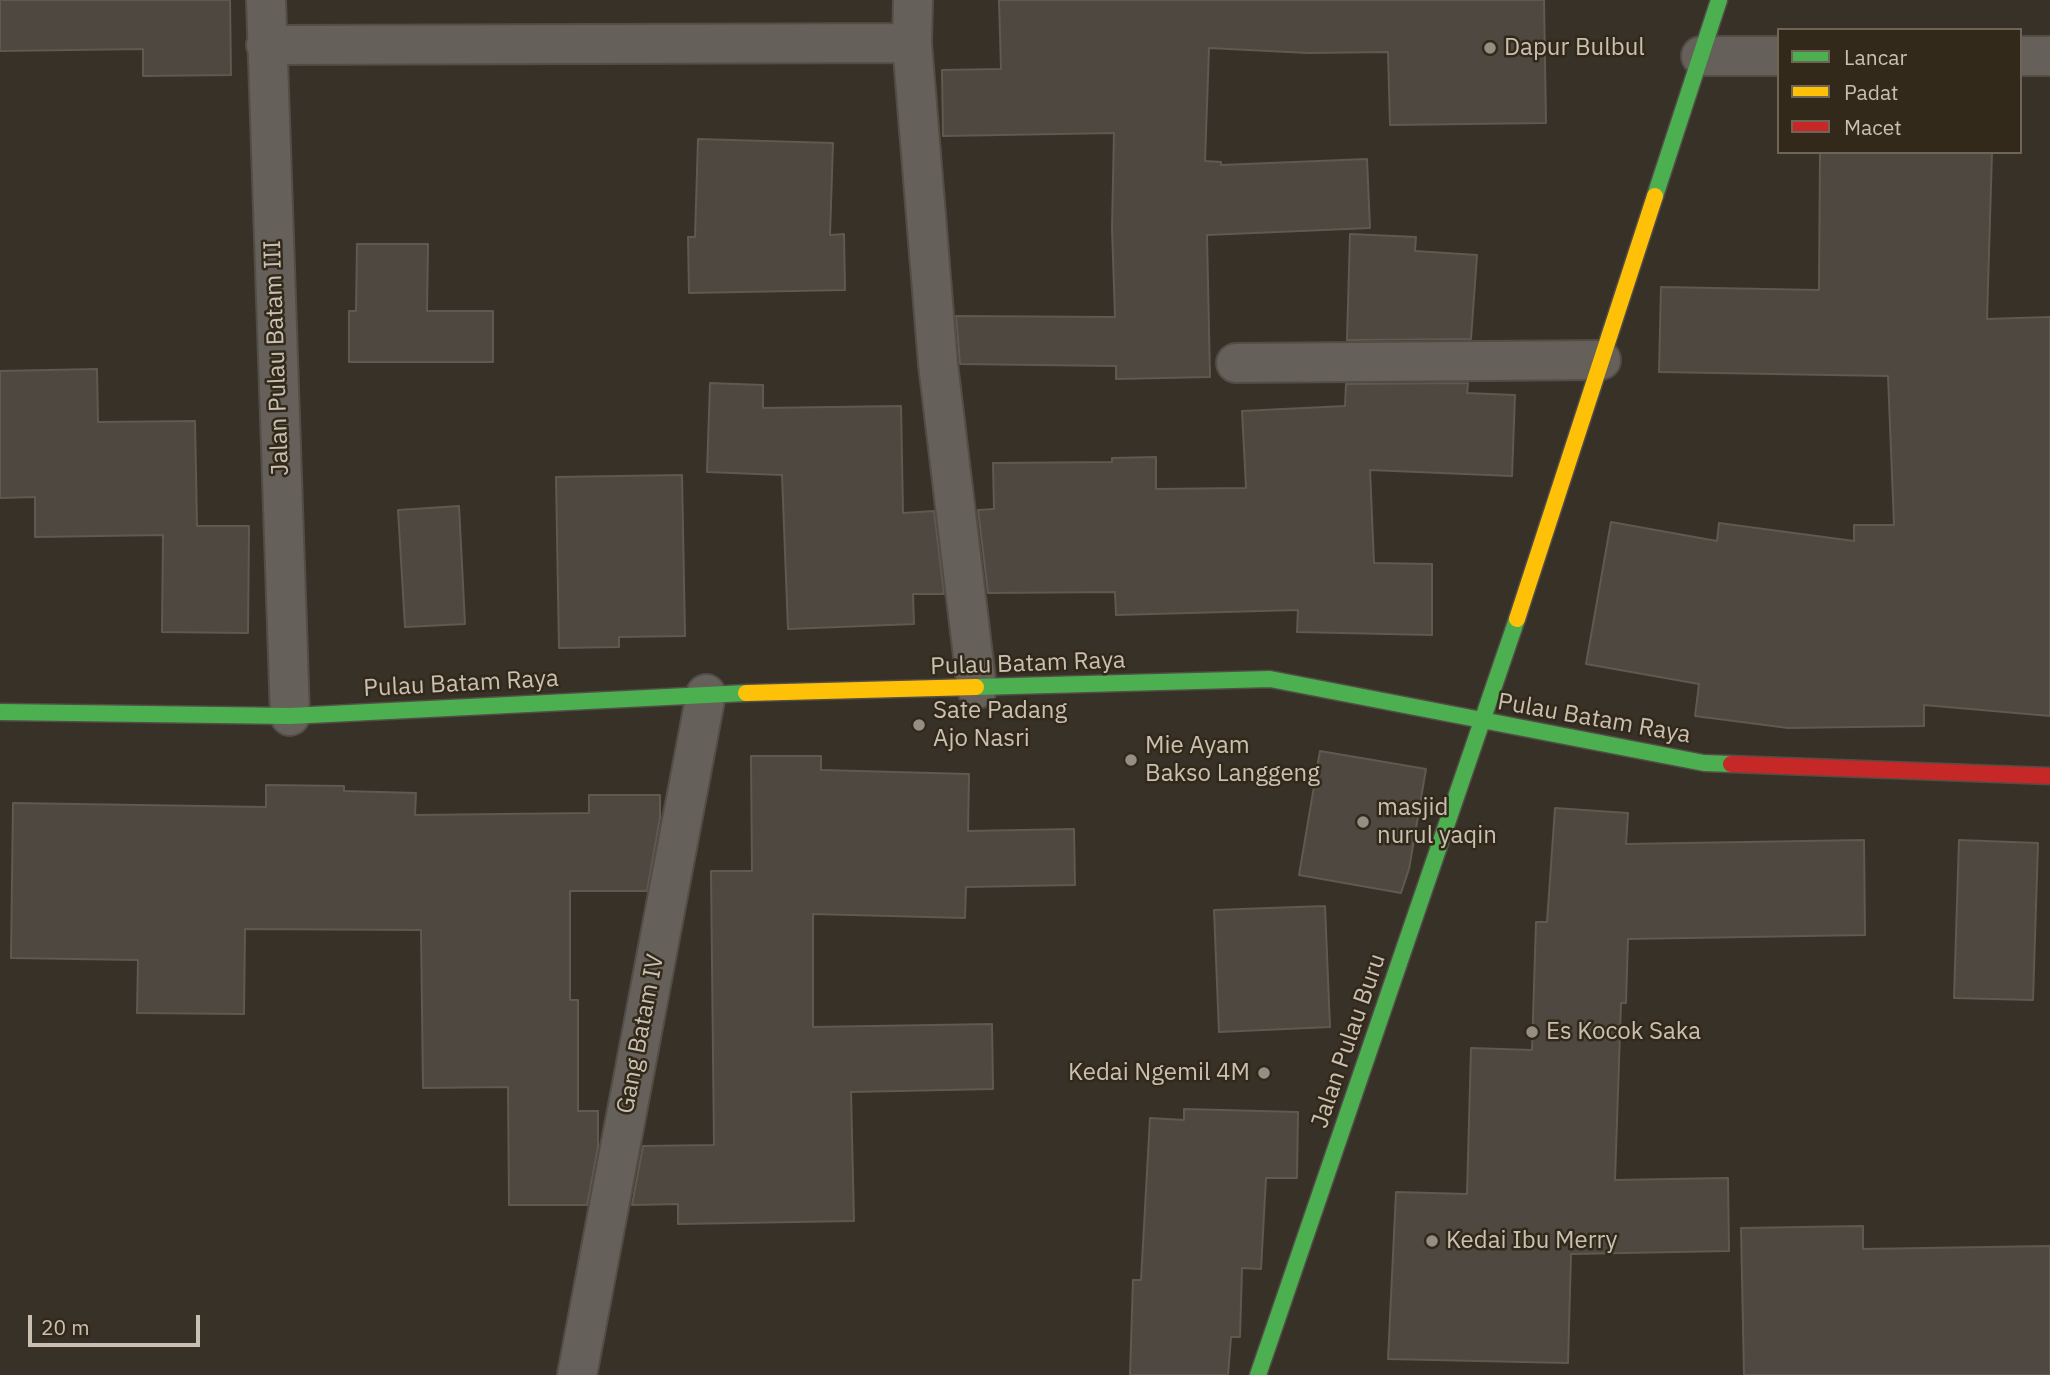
<!DOCTYPE html>
<style>
body{margin:0}
#map{position:relative;width:2050px;height:1375px;overflow:hidden;background:#383128;font-family:"IBM Plex Sans",sans-serif}
canvas{display:block}
.legend{position:absolute;left:1777px;top:28px;width:245px;height:126px;box-sizing:border-box;background:#32291b;border:2px solid #6e6557;margin:0;padding:9px 12px;list-style:none;font-size:21px;color:#c9c0b2}
.legend li{display:flex;align-items:center;gap:14px;height:35px}
.legend b{width:35px;border:2px solid #6e6557}
.scale{position:absolute;left:28px;top:1315px;width:172px;height:32px;box-sizing:border-box;border:4px solid #c9c0b2;border-top:0;padding-left:9px;font-size:21px;line-height:24px;white-space:nowrap;color:#c9c0b2;-webkit-text-stroke:5px #32291b;paint-order:stroke}
</style>
<div id="map">
<canvas width="2050" height="1375"></canvas>
<ul class="legend">
<li><b style="height:9px;background:#4caf50"></b>Lancar</li>
<li><b style="height:9px;background:#ffc107"></b>Padat</li>
<li><b style="height:9px;background:#c62828"></b>Macet</li>
</ul>
<div class="scale">20 m</div>
</div>
<script>
const c = document.querySelector('canvas').getContext('2d');
c.lineJoin = 'round';
function fill(path, color) { c.fillStyle = color; c.fill(path, 'evenodd'); }
const toPath = rows => new Path2D(rows.map(r => 'M' + r).join(''));
function strokePath(path, color, width, dash) { c.strokeStyle = color; c.lineWidth = width; c.lineCap = dash ? 'butt' : 'round'; c.setLineDash(dash || []); c.stroke(path); }
function write(font, color, halo, rows, align = 'center') {
  c.font = font + ' "IBM Plex Sans",sans-serif'; c.lineWidth = 5; c.setLineDash([]); c.textBaseline = 'middle'; c.strokeStyle = halo; c.fillStyle = color; for (const [text, x, y, turn = 0] of rows) {
    c.save(); c.translate(x, y); c.rotate((+turn || 0) * Math.PI / 180); c.textAlign = isNaN(turn) ? turn : align; if (halo) c.strokeText(text, 0, 0); c.fillText(text, 0, 0); c.restore();
  }
}
const building = toPath([
 [0,0,230,0,231,75,143,76,143,49,0,51,0,0],
 [999,0,1544,0,1546,123,1390,125,1388,52,1308,53,1209,48,1205,161,1221,162,1221,165,1367,159,1370,228,1207,235,1210,377,1116,379,1116,366,960,364,956,316,1115,317,1112,228,1114,133,943,136,942,70,1001,69,999,0],
 [698,139,833,143,830,235,844,234,845,290,689,293,688,237,695,237,698,139],
 [1820,152,1992,152,1987,319,2050,317,2050,716,1924,705,1924,726,1788,728,1695,716,1699,684,1586,664,1611,522,1717,541,1719,523,1854,541,1854,525,1894,525,1888,376,1659,372,1661,287,1819,290,1820,152],
 [1350,234,1416,237,1415,251,1477,255,1471,339,1347,340,1350,234],
 [357,244,428,244,427,311,493,311,493,362,349,362,349,311,356,311,357,244],
 [97,369,98,422,195,421,197,526,249,526,248,633,162,632,163,535,35,537,35,497,0,498,0,371,97,369],
 [710,383,763,385,763,408,901,406,903,513,934,511,944,594,913,594,914,624,788,629,782,475,707,472,710,383],
 [1468,383,1467,393,1515,395,1512,476,1370,470,1374,563,1432,564,1432,635,1297,632,1298,610,1116,615,1115,592,988,593,978,510,994,509,993,463,1112,462,1112,458,1156,457,1156,489,1246,488,1242,411,1345,406,1346,384,1468,383],
 [682,475,685,636,619,637,619,647,559,648,556,477,682,475],
 [459,506,465,624,405,627,398,510,459,506],
 [1320,751,1426,769,1409,869,1401,893,1299,875,1320,751],
 [751,756,821,756,821,770,969,774,968,831,1074,829,1075,885,966,887,965,918,813,914,813,1027,992,1024,993,1089,851,1092,854,1221,678,1224,678,1204,632,1205,643,1146,714,1145,711,871,752,871,751,756],
 [266,785,344,786,344,791,416,793,415,815,589,813,589,795,660,795,660,818,647,891,570,891,570,1000,578,1000,578,1111,598,1111,598,1147,587,1205,509,1205,508,1087,423,1088,421,930,245,929,244,1014,137,1013,138,960,11,958,13,803,266,807,266,785],
 [1555,808,1628,813,1626,844,1864,840,1865,935,1628,939,1626,1003,1621,1003,1615,1180,1728,1178,1729,1251,1571,1254,1568,1363,1388,1359,1396,1192,1467,1194,1471,1048,1532,1050,1536,922,1547,922,1555,808],
 [1959,840,2038,843,2033,1000,1954,998,1959,840],
 [1325,906,1330,1027,1219,1032,1214,910,1325,906],
 [1184,1109,1298,1112,1297,1178,1266,1178,1261,1269,1242,1268,1240,1337,1231,1337,1228,1375,1130,1375,1133,1280,1141,1280,1150,1118,1184,1120,1184,1109],
 [1863,1226,1863,1249,2050,1246,2050,1375,1744,1375,1741,1228,1863,1226]
]);
fill(building, '#4e4840');
strokePath(building, '#5f5950', 2);
const street = toPath([
 [266,0,290,716],
 [913,0,912,43,938,364,977,689],
 [266,45,912,43],
 [1701,56,1779,56],
 [2020,56,2050,56],
 [1236,363,1601,360],
 [577,1375,706,694]
]);
const fast = toPath([
 [1655,196,1719,0],
 [976,687,1270,679,1704,763,1731,764],
 [0,712,290,716,746,693],
 [1258,1375,1517,619]
]);
const slow = toPath([
 [1517,619,1655,196],
 [746,693,976,687]
]);
const jam = toPath([
 [1731,764,2050,776]
]);
strokePath(street, '#524d46', 42);
strokePath(fast, '#524d46', 19);
strokePath(slow, '#524d46', 19);
strokePath(jam, '#524d46', 19);
strokePath(street, '#656059', 38);
strokePath(fast, '#4caf50', 16);
strokePath(slow, '#ffc107', 16);
strokePath(jam, '#c62828', 16);
for (const [x, y, r, color] of [
 [1490,48,7,"#968e82"],
 [919,725,7,"#968e82"],
 [1131,760,7,"#968e82"],
 [1363,822,7,"#968e82"],
 [1532,1032,7,"#968e82"],
 [1264,1073,7,"#968e82"],
 [1432,1241,7,"#968e82"]
]) { const dot = new Path2D(); dot.arc(x, y, r, 0, 2 * Math.PI); c.fillStyle = color; c.fill(dot); strokePath(dot, '#32291b', 2.5); }
write('24px', '#c9c0b2', '#32291b', [
 ["Dapur Bulbul",1504,48],
 ["Sate Padang",933,711],
 ["Ajo Nasri",933,739],
 ["Mie Ayam",1145,746],
 ["Bakso Langgeng",1145,774],
 ["masjid",1377,808],
 ["nurul yaqin",1377,836],
 ["Es Kocok Saka",1546,1032],
 ["Kedai Ngemil 4M",1250,1073,"right"],
 ["Kedai Ibu Merry",1446,1241]
], 'left');
write('24px', '#c9c0b2', '#32291b', [
 ["Jalan Pulau Batam III",277,358,-92],
 ["Pulau Batam Raya",1028,664,-2],
 ["Pulau Batam Raya",461,684,-3],
 ["Pulau Batam Raya",1594,719,10],
 ["Gang Batam IV",641,1034,-79],
 ["Jalan Pulau Buru",1349,1041,-71]
]);
</script>
